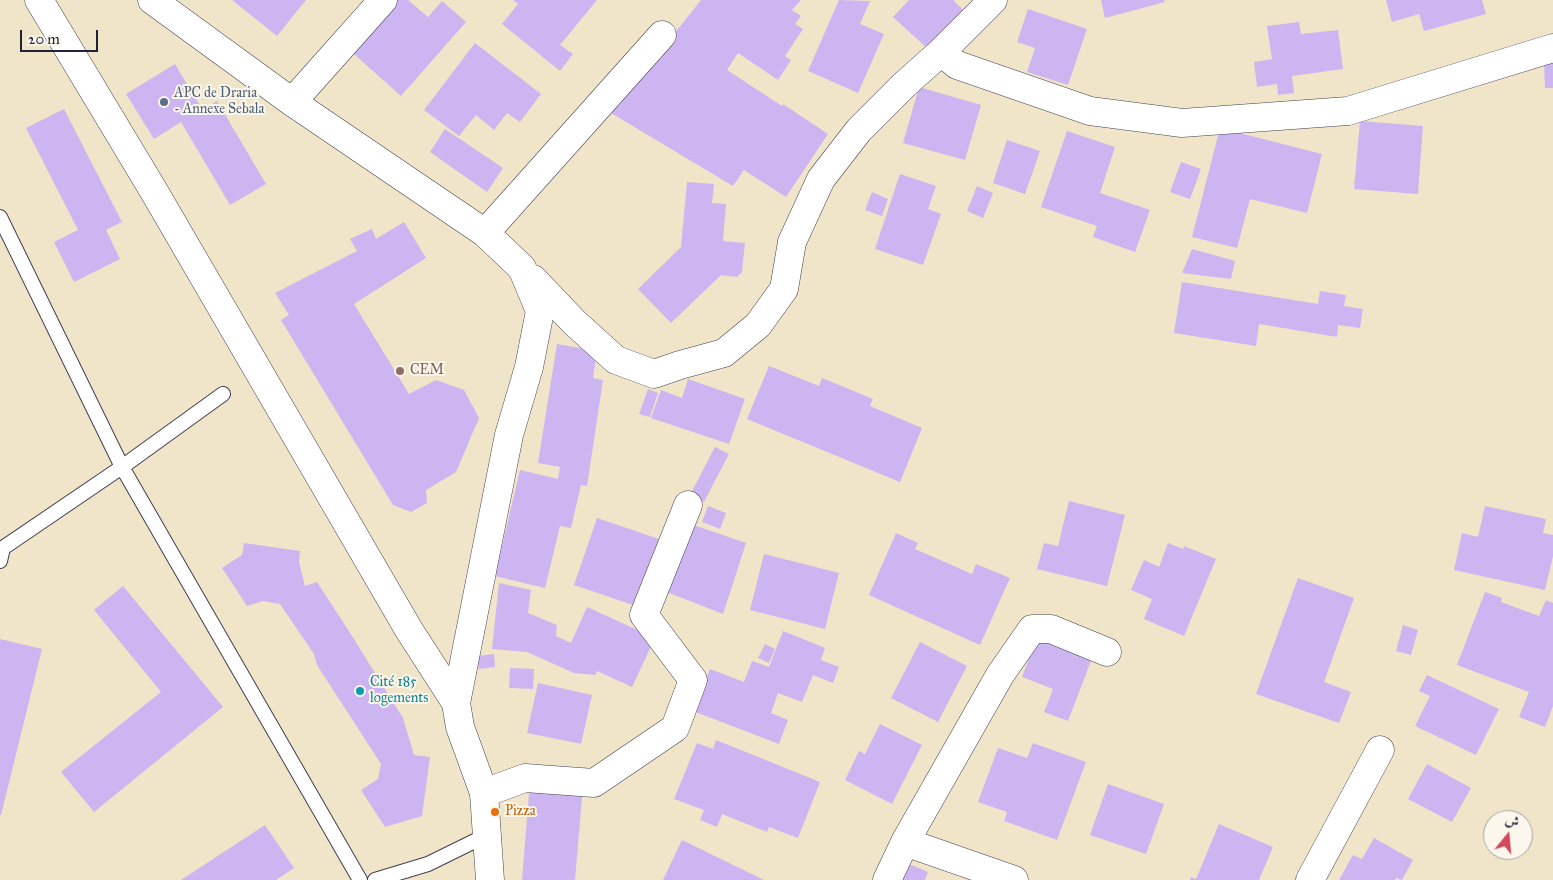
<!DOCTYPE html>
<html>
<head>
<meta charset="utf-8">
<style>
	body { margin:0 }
	#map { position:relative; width:1553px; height:880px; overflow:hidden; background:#f0e5c8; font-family:"IM FELL Great Primer",Amiri,serif }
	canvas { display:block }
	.north { position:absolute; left:1483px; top:810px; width:50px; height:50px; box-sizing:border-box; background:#fbf7ec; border:1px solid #a4a2a5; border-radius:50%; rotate:17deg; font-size:14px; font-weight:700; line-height:20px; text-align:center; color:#22223b }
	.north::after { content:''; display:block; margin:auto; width:18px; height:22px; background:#d1495b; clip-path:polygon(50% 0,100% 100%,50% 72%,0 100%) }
	.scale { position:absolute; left:20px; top:30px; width:78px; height:22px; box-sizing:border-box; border:2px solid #22223b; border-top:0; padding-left:6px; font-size:15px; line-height:18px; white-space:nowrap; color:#22223b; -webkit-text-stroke:4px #fbf7ec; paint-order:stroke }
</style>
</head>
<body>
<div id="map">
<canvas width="1553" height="880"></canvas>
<div class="north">ش</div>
<div class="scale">20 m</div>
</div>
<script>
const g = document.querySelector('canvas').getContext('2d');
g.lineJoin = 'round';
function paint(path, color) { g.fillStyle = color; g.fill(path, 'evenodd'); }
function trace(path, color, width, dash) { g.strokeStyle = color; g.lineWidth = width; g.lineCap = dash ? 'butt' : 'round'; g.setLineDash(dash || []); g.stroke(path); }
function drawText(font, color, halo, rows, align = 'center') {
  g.font = font + ' "IM FELL Great Primer",serif'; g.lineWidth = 4; g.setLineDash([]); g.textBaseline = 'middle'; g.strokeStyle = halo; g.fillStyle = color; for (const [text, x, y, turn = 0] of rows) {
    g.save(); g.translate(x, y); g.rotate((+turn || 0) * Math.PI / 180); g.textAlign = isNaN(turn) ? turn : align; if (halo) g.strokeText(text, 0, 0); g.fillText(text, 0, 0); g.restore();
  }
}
const building = new Path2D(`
	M232 0H306L277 36Z
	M387 0H408L428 17 442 1 466 22 401 96 346 47Z
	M513 0H597L560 45 573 54 560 71 502 24 518 4Z
	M701 0H801L792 10 801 16 795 24 803 29 785 56 791 60 778 80 738 53 727 70 782 106 783 104 828 134 786 197 744 170 733 186 611 113Z
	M839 0 870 1 860 24 884 34 858 93 808 71Z
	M909 0H953L964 11 929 50 893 17Z
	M1101 0H1164L1165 2 1105 18Z
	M1386 0H1482L1486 14 1424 31 1419 14 1392 22Z
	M1028 9 1087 29 1068 85 1027 72 1035 48 1017 42Z
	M1299 22 1301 34 1338 30 1343 69 1292 76 1294 93 1278 95 1277 84 1257 87 1254 62 1272 59 1267 26Z
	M475 43 541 94 520 122 507 113 494 130 476 115 459 136 424 110Z
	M1544 62H1553V88H1545Z
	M175 64 202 109 195 115 217 101 266 184 230 205 181 122 154 139 126 94Z
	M919 87 981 105 965 160 903 143Z
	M64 109 122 222 106 230 120 259 74 282 54 242 78 230 26 128Z
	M1360 121 1423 126 1418 194 1354 189Z
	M1220 128 1322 154 1307 213 1250 199 1237 248 1192 237Z
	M445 129 503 168 487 192 430 152Z
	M1067 131 1115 147 1100 193 1150 210 1135 252 1093 237 1097 226 1041 207Z
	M1007 140 1040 151 1025 194 993 183Z
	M1181 162 1201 169 1190 199 1170 192Z
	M900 174 936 186 928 209 941 214 923 265 875 249Z
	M687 182 714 184 712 203 726 204 723 241 745 243 742 272 737 277 721 275 671 323 638 289 681 247Z
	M977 186 993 193 983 218 967 211Z
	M872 192 888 199 882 216 865 210Z
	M404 222 426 258 354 304 409 394 436 380 464 390 479 418 456 472 426 490 427 503 411 512 393 505 281 320 289 315 275 293 357 251 350 239 372 229 376 239Z
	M1192 249 1235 261 1231 279 1182 273Z
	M1182 282 1318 304 1320 291 1346 295 1344 306 1363 309 1360 328 1338 325 1337 337 1259 324 1256 346 1174 333Z
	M557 344 597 351 593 378 603 380 587 486 581 485 571 528 560 526 545 588 495 576 520 470 558 479 560 467 538 463Z
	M769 366 819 386 822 378 873 399 870 406 922 428 900 482 747 419Z
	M688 379 745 399 729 444 651 418 661 390 682 398Z
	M648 389 658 393 650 417 639 414Z
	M715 447 729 454 704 502 690 495Z
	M1069 501 1125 515 1107 586 1037 569 1044 543 1058 546Z
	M708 506 726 513 720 529 702 522Z
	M1485 506 1546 519 1543 533 1553 535V556L1545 590 1454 570 1462 533 1478 537Z
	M597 518 662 540 639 607 574 585Z
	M682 521 746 543 723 614 654 587Z
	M896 533 918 543 915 549 972 574 976 564 1010 578 980 645 869 595Z
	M244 543 300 551 299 562 305 586 317 582 352 636 403 718 414 755 430 757 422 816 385 827 361 790 378 779 381 764 317 665 314 654 280 604 263 601 247 606 222 568 242 555Z
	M1168 543 1183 549 1184 546 1216 559 1184 636 1144 619 1152 599 1131 590 1144 560 1159 567Z
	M764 554 839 573 825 629 750 610Z
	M1298 578 1354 598 1324 682 1351 692 1339 723 1256 694Z
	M499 583 531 590 528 613 557 625 556 636 571 643 587 607 655 638 632 687 597 671 595 675 574 673 527 652 492 649Z
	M123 586 223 707 94 812 61 772 161 692 94 610Z
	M1485 592 1502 598 1501 602 1539 616 1546 600 1553 603V706L1545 727 1519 717 1529 692 1457 665Z
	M1403 625 1418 630 1411 655 1396 651Z
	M1041 627 1096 648 1068 721 1044 712 1053 689 1022 677Z
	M783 631 825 648 821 660 839 667 833 683 813 675 802 702 778 693 771 713 788 720 779 744 693 711 710 669 744 682 752 661 769 667Z
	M0 639 42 649 1 815H0Z
	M920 642 967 666 938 722 891 698Z
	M765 644 775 649 769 663 758 658Z
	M494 654 495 667 479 669 477 656Z
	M510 668 534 669 533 689 509 688Z
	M1427 675 1499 709 1476 755 1415 726 1430 696 1419 691Z
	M538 683 592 695 581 744 527 733Z
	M880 724 922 745 892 804 845 780 859 751 865 754Z
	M716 740 820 782 798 838 769 827 767 832 722 814 717 827 700 820 704 810 674 799 697 743 713 749Z
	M1033 743 1086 762 1057 840 1004 821 1007 812 978 802 998 748 1027 758Z
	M1427 764 1471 788 1452 822 1408 799Z
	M530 781 583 786 575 880H522Z
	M1108 784 1164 804 1146 854 1090 835Z
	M1219 824 1273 847 1259 880H1190L1191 877 1196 879Z
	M265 825 294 868 276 880H181Z
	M1374 838 1413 860 1402 880 1396 878 1395 880H1339L1353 855 1362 859Z
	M682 840 764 880H663Z
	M902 861 928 872 925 880H894Z`);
const service = new Path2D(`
	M0 217 122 467 360 880
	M0 561 3 548 122 467 223 394
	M375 880 428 864 487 835`);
const minor = new Path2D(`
	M152 0 292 102 485 233 522 268 540 311 529 367 509 435 456 703
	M941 52 957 65 1090 111 1182 123 1348 111 1553 48
	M292 102 383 0
	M485 233 662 35
	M533 279 575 323 616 360 654 374 680 365 724 353 758 325 784 289 792 242 821 179 859 130 904 85 941 52 993 0
	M484 793 525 778 594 783 675 728 693 680 644 615 688 505
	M905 842 1014 880
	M887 880 905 842 1000 675 1032 629H1051L1107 652
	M1310 880 1380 750`);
const secondary = new Path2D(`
	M39 0 155 193 409 630 456 703 460 727 484 793 490 880`);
const markers = [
	[164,102,5,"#5c6f8a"],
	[400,371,5,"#8d6e63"],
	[360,691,5,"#0f9aa8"],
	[495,812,5,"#e8710a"]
];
const serviceNames = [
	["APC de Draria",174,94],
	["- Annexe Sebala",174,110]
];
const educationNames = [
	["CEM",410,371]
];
const cultureNames = [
	["Cité 185",370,683],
	["logements",370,699]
];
const foodNames = [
	["Pizza",505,812]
];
paint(building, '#cdb5f1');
trace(service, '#413f50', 16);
trace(minor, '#413f50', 29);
trace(secondary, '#413f50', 29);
trace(service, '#fff', 14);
trace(minor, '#fff', 28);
trace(secondary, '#fff', 28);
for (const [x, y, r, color] of markers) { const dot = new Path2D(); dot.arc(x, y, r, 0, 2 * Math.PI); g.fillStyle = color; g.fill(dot); trace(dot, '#fbf7ec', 2); }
drawText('14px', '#4e5e75', '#fbf7ec', serviceNames, 'left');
drawText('14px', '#785e54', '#fbf7ec', educationNames, 'left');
drawText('14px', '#0d838f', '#fbf7ec', cultureNames, 'left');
drawText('14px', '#c56008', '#fbf7ec', foodNames, 'left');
</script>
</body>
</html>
